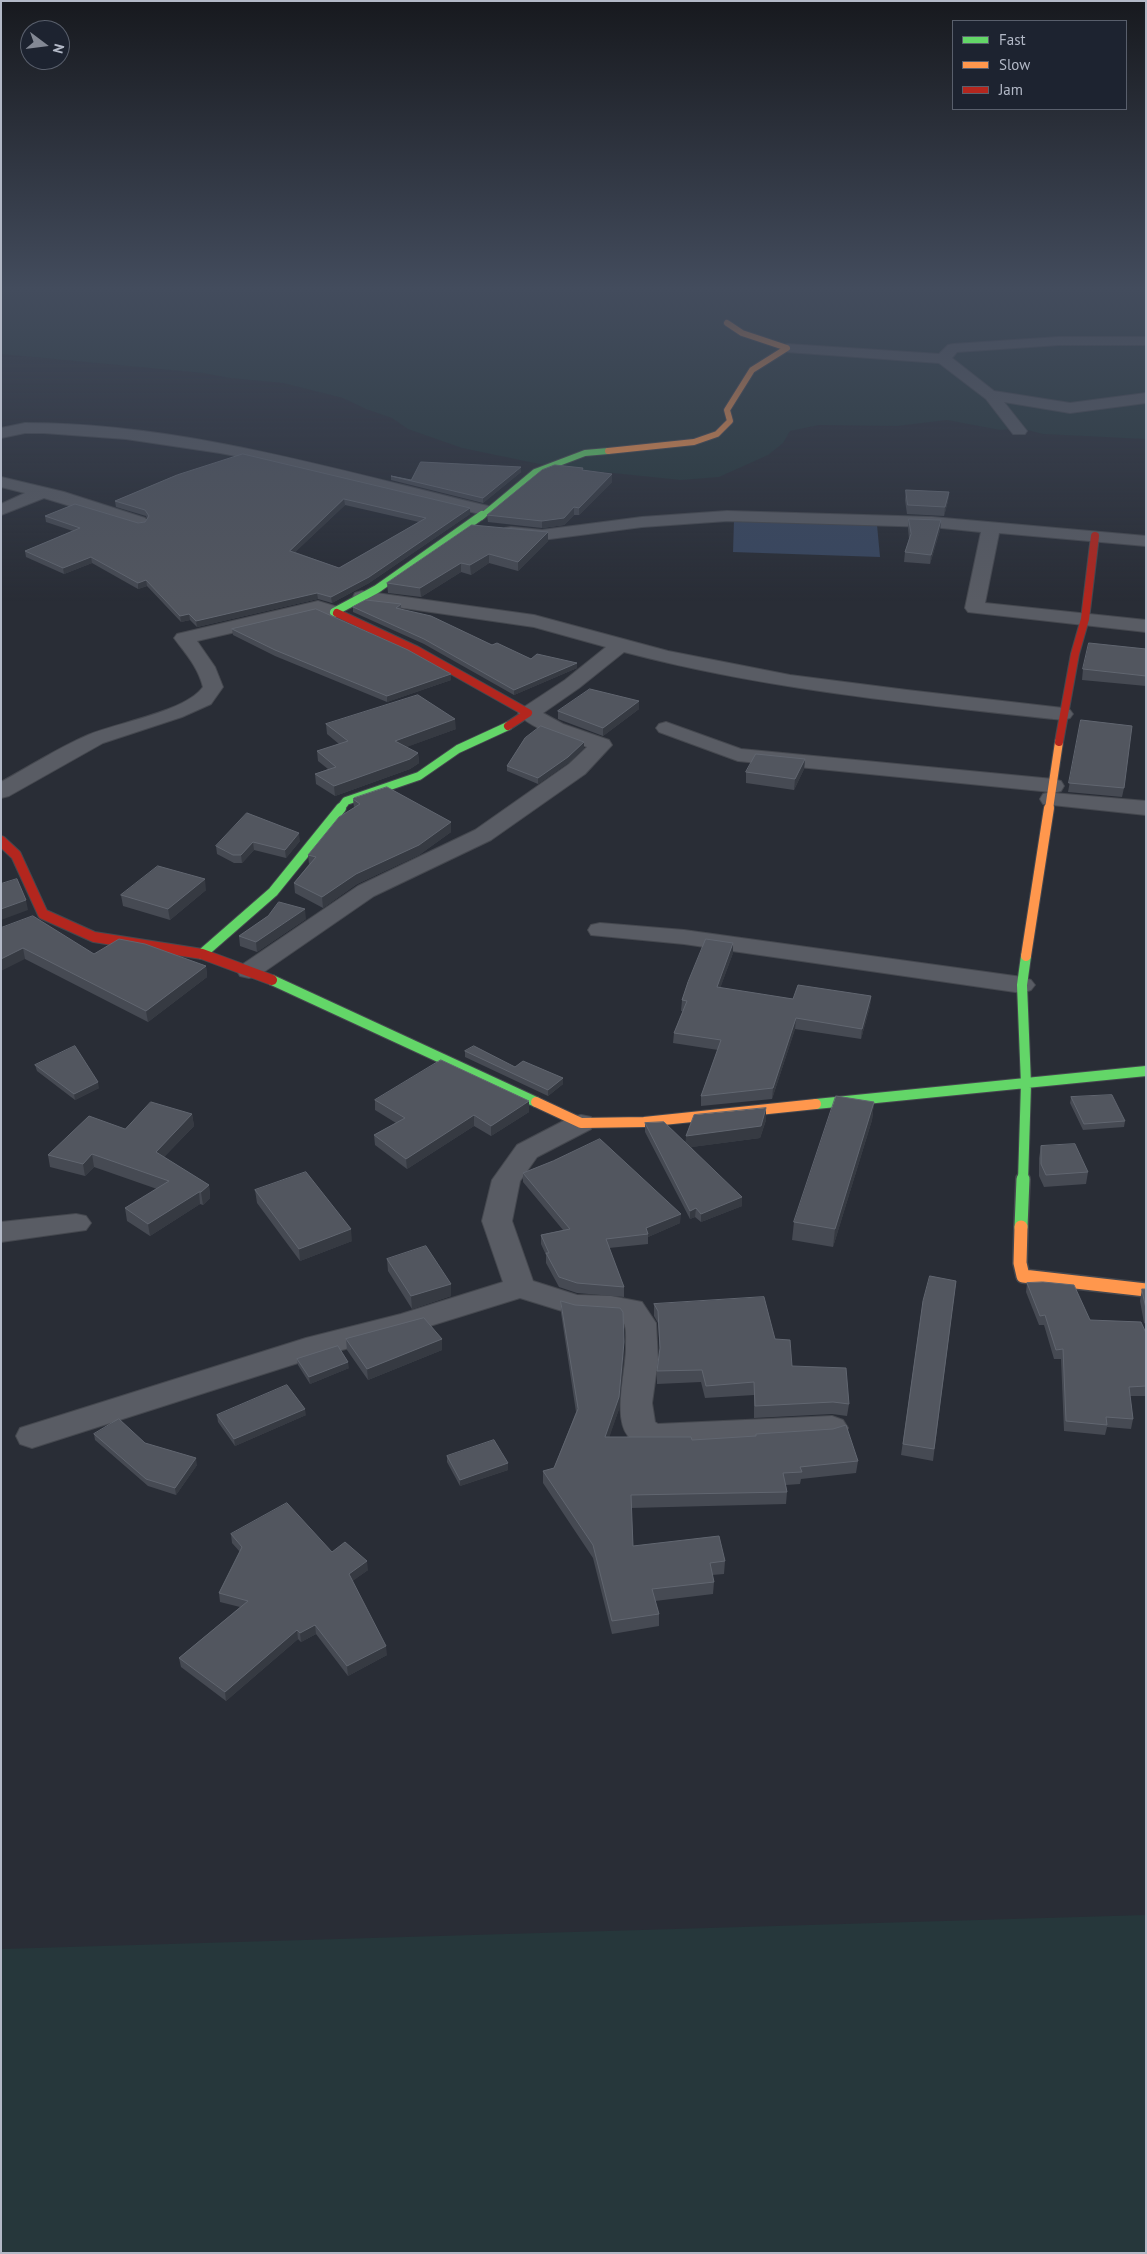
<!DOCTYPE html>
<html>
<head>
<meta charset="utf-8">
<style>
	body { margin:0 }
	#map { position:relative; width:1147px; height:2254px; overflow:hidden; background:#292d36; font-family:"PT Sans",sans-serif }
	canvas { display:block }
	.frame { position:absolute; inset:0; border:2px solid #b3b9c7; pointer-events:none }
	.legend { position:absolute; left:952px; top:20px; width:175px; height:90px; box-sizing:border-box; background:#1d2330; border:1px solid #595f6c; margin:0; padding:6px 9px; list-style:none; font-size:15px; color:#b3b9c7 }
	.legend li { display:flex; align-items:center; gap:10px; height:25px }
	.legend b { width:25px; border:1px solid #595f6c }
	.north { position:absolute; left:20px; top:20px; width:50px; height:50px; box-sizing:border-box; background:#1d2330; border:1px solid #595f6c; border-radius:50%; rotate:105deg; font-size:14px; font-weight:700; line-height:20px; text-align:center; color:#b3b9c7 }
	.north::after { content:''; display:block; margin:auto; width:18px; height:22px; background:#838894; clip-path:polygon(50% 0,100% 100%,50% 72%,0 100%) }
</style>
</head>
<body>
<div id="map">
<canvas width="1147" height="2254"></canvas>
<div class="frame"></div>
<ul class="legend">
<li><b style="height:6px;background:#63d668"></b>Fast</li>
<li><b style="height:6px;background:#ff974d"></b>Slow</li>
<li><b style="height:6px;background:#b3261e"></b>Jam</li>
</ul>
<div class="north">N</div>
</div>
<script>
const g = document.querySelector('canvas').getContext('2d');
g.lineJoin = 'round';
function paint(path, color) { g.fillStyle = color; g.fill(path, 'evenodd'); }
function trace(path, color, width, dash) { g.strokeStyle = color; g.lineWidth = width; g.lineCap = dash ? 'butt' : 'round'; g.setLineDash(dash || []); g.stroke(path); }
const green = new Path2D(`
	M1 286H1146V439L1043 434 1020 428 1000 430 947 420 897 426 819 425 790 431 783 443 768 455 719 477 681 480 554 467 462 448 408 429 392 418 366 409 343 398 283 383 230 378 203 373 1 354Z
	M1146 1915V2253H1V1949Z`);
const water = new Path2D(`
	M734 521 877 525 880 557 733 552Z`);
const street = new Path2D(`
	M1059 337H1146V345H1059L957 352 952 358 994 391 1070 403 1146 393V403L1070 413 1004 402 1027 431 1025 434H1013L986 399 939 363 787 352 780 348 787 344 939 354 948 345 953 344Z
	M25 423C183 423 336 470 488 506L494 507 497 511 494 515 488 516 267 462 220 453 126 439 44 433H25L1 438V428Z
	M1 477 64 492 145 518 148 522 145 526 139 527 44 498 1 515V504L25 493 1 487Z
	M727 511 932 517 1146 536V546L999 533 985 603 1146 620V632L968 612 965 608 981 532 932 527 727 521 642 527 542 540 505 536 502 532 505 528 511 527 542 530 642 517Z
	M362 591 534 615 668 651 790 675 907 690 1063 708 1070 710 1073 714 1070 718 1063 720C916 704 768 690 624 652L579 688 543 713 563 724 609 740 612 745 585 774 491 840 374 896 258 976 249 978 240 976 237 971 240 966 358 886 475 830 569 764 587 747C569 740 529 729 518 713L521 709 565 680 606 647 534 627 355 601 353 597 355 593Z
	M318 601 341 608 344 612 341 616 334 618 317 613 197 641 215 667 223 687 211 704 182 717 103 743 9 796 1 798V782C30 766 58 748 88 735 118 722 185 712 203 687 198 667 186 654 174 638L177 634Z
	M666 722 741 749 1053 779 1061 781 1064 786 1061 791 1053 793 1146 801V815L1043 804 1040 799 1043 794 1051 792 738 761 659 732 656 728 659 724Z
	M600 923 684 930 1022 977 1031 980 1035 985 1031 990 1022 993 684 944 591 935 588 930 591 925Z
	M581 1115 591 1117 595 1123 591 1129 537 1157 520 1181 512 1221 533 1281 577 1295 611 1296 642 1302 656 1323 658 1360 652 1403 655 1422 658 1424 832 1416 843 1420 848 1428 843 1436 832 1440 664 1449C652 1447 637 1446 628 1436 612 1416 627 1368 626 1344 626 1334 627 1326 621 1318L575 1315 520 1298 417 1330 323 1355 32 1448 20 1444 16 1436 20 1428 306 1338 401 1314 503 1282 482 1221 492 1180 517 1145 571 1117Z
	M76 1214 86 1216 91 1223 86 1230 1 1242V1222Z`);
const fastFar3 = new Path2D(`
	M481 517 535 472 585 453 608 451`);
const fastFar2 = new Path2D(`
	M337 613 334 612 377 589 482 515
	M340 809 346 801 419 776 458 749 508 726`);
const fastFar1 = new Path2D(`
	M202 954 273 892 341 808
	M272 980 536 1102
	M816 1104 1146 1071
	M1023 1181 1026 1084 1022 985 1026 956`);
const fast = new Path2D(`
	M1021 1227 1023 1179`);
const slowFar3 = new Path2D(`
	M608 451 694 442 717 434 730 421 727 410 752 370 787 348 742 333 727 323`);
const slowFar2 = new Path2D(`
	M1049 809 1059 742`);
const slowFar1 = new Path2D(`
	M1026 956 1049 808
	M536 1102 581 1123 644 1122 816 1104`);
const slow = new Path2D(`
	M1021 1227 1020 1263 1023 1276 1146 1290`);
const jamFar1 = new Path2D(`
	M337 613 416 650 528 713 508 726
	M1059 742 1075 654 1085 619 1095 536`);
const jam = new Path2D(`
	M1 841 16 855 43 914 94 937 202 954 272 980`);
const wall = new Path2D(`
	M583 470 612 482 579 515H574L564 525 542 528 488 522 487 515Z
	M521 472 483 503 391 480V476L411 480Z
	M177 475 470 514 369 583 332 603 318 599 197 627 190 620 181 622 147 586 138 589 92 563 64 574 26 557 25 551 73 531 46 522 45 516 138 523 145 522 147 519 146 516 116 507 115 501ZM345 505 419 522 339 568 295 552Z
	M906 490 949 492 948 501 944 516 907 514 905 500Z
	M909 519 941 520 940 530 930 564 904 562 905 552 909 539 908 528Z
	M472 525 548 541 518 571 489 563 471 575 461 572 421 597 388 593 387 583Z
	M401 604V609L492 645 531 659 577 668 514 695 424 644 353 612V607Z
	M232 629 451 680 387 702 275 656 233 635Z
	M1146 649V686L1082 680 1083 669Z
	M639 709 603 736 558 719V711Z
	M1081 720 1124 788 1122 797 1068 792Z
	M326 724 456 729 406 747 418 753 419 763 410 769 335 796 316 784 315 774 328 769 318 761 317 751 339 744 327 734Z
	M584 742V748L568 763 538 784 507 771V766Z
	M805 759 804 769 794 790 746 783V772Z
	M353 799 451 832 419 855 357 884 323 908 295 893 294 883 309 864 308 855 354 808Z
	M247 813 300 841 286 858 254 850 242 863H234L217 854 216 846Z
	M206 890 170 920 123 906 121 895Z
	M306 919 257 952 240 946 239 936Z
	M1 928 94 954 206 966 207 977 148 1022 25 959Z
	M733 953 720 988 793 999 871 996 870 1006 861 1039 795 1029 772 1099 701 1106V1096L718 1050 673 1043 674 1033 683 1011H681L682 1000Z
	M465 1051 515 1067 563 1084 548 1096 465 1057Z
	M35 1065 99 1088 75 1100 37 1071Z
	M1071 1097 1125 1121 1124 1127 1083 1130 1070 1103Z
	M375 1100 529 1112 491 1136 474 1126 407 1169 375 1145 374 1135 396 1123 375 1110Z
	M874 1102 872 1120 833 1247 792 1240 794 1222Z
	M192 1114 194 1126 164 1157 209 1185 210 1198 203 1205 200 1204 150 1236 127 1221 125 1208 157 1189 94 1167 85 1176 50 1167 48 1155Z
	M766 1120 760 1138 691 1147 742 1206 701 1222 695 1217 690 1219 645 1132V1123L686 1142V1136Z
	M1041 1146 1088 1172 1086 1184 1044 1187 1039 1176V1158Z
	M523 1173 680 1223 648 1237V1244L609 1248 624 1287V1297L577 1293 559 1287 546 1263V1255L541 1244V1235L563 1230 523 1182Z
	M255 1190 352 1241 300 1261 257 1203Z
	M387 1259 451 1284V1296L412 1309 388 1271Z
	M956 1281 933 1461 901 1455 923 1301Z
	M1027 1283 1090 1320 1146 1333V1396H1130L1133 1419 1131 1429 1107 1427 1105 1435 1064 1431 1061 1359H1054L1044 1325H1039L1026 1292Z
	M1142 1289H1146V1324L1144 1323 1140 1301Z
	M561 1301 624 1342V1354L619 1409 609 1437 692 1440 858 1461 856 1473 801 1479 800 1484 786 1485 787 1492 786 1504 631 1508 633 1546 725 1561 724 1574 712 1575 714 1582 713 1594 655 1601 659 1614V1626L612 1634 593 1558 543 1483V1471L554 1468 576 1412 561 1313Z
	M654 1304 775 1339 792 1366 849 1404 847 1416 832 1414 754 1418V1395L705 1398 701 1382 657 1384V1371L660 1353 658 1323 654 1316Z
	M346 1339H442V1350L368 1380 347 1350Z
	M297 1359 349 1368 310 1384 298 1365Z
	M217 1415H306L235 1446 218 1422Z
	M94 1434 145 1443 197 1465 176 1495 148 1486 95 1440Z
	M447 1456 508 1463V1470L460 1486 447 1462Z
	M231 1534 332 1552 368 1570 352 1581 387 1655 348 1676 316 1634 301 1642 298 1639 226 1701 181 1667 179 1658 240 1607 220 1602 219 1593 240 1552 232 1543Z`);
const shadedWall = new Path2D(`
	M521 467V472L483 503V498Z
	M612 474V482L579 515V508Z
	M949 492 948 501 944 516 945 507Z
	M344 499 345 505 290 557V551Z
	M574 507V515L564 525 542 528V521Z
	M470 508V514L369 583 332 603 331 597Z
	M941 520 940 530 930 564 931 555Z
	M548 532V541L518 571V562Z
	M489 554V563L471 575 470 565Z
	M91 557 92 563 64 574 63 568Z
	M461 563V572L421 597 420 588Z
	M146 580 147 586 138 589V583Z
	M317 593 318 599 197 627 196 621Z
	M189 614 190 620 181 622 180 616Z
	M577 663V668L514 695V690Z
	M451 674V680L387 702V696Z
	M639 701V709L603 736V728Z
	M455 719 456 729 396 751 395 741Z
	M584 742V748L568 763 538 784V778Z
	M418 753 419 763 410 769 335 796 334 786Z
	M805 759 804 769 794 790 795 779Z
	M451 822V832L419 855 357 884 323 908 322 897 356 874Z
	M299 833 300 841 286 858 285 850Z
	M253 842 254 850 242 863 241 855Z
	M205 879 206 890 170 920 168 909Z
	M26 900 28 910 1 920V909Z
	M305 909 306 919 257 952 256 942Z
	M733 943V953L717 997V987Z
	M23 948 25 959 1 971V959Z
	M206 966 207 977 148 1022 146 1011Z
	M871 996 870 1006 861 1039 862 1029Z
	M796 1018 795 1029 772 1099 773 1088Z
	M563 1078V1084L548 1096V1090Z
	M98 1082 99 1088 75 1100 74 1094Z
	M529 1101V1112L491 1136V1126Z
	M874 1102 872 1120 833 1247 835 1229Z
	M766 1108V1120L760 1138 685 1148 686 1136Z
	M192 1114 194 1126 157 1164 156 1152Z
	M474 1115V1126L407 1169 406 1159Z
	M92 1154 94 1167 85 1176 83 1164Z
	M209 1185 210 1198 203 1205 201 1192Z
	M199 1192 200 1204 150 1236 148 1224Z
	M742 1197V1206L701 1222V1214Z
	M696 1208 695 1217 690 1219V1211Z
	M681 1214 680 1223 648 1237V1234L646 1228Z
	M351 1229 352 1241 300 1261 299 1249Z
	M451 1284V1296L412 1309 411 1296Z
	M442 1339V1350L368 1380 367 1369Z
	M624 1342V1354L619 1409 605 1450V1437Z
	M348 1362 349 1368 310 1384 309 1377Z
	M305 1409 306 1415 235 1446 234 1439Z
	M196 1458 197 1465 176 1495 175 1488Z
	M508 1463V1470L460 1486V1480Z
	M367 1561 368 1570 350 1583 349 1574Z
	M315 1625 316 1634 301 1642 300 1633Z
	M297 1630 298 1639 226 1701 225 1692Z
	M386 1646 387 1655 348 1676 347 1666Z`);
const building = new Path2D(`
	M243 454 470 508 369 577 331 597 317 593 196 621 189 614 180 616 146 580 138 583 91 557 63 568 25 551 80 528 45 516 75 504 138 523 145 522 149 516 145 510 115 501 177 475ZM344 499 426 518 339 568 290 551Z
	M421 462 521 467 483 498 391 476 411 480Z
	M555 465 583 468 582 470 612 474 579 508 574 507 564 518 542 521 487 515 542 470Z
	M906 490 949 492 945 507 908 505Z
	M909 519 941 520 931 555 905 552 911 534Z
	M472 525 548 532 518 562 489 554 470 565 461 563 420 588 387 583Z
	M366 600 401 604 396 608 431 616 492 645 497 643 531 659 537 654 577 663 514 690 424 639 353 607Z
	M316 609 408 650 451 674 387 696 275 650 232 629Z
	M1089 643 1146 649V676L1083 669Z
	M590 689 639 701 603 728 558 711Z
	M418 695 455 719 395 741 418 753 410 759 334 786 315 774 336 767 317 751 348 741 326 724Z
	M1081 720 1132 726 1124 788 1069 783Z
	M541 726 584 742 568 757 538 778 507 766 525 738Z
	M756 754 805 759 795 779 746 772Z
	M387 787 451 822 419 845 356 874 322 897 294 883 316 857 308 855 339 817 360 804 353 799 354 798Z
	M247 813 299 833 285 850 253 842 241 855H233L216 846Z
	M158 866 205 879 168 909 121 895Z
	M17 879 26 900 1 909V884Z
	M279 902 305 909 256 942 239 936 268 916Z
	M33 916 94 954 119 939 145 944 206 966 146 1011 23 948 1 959V928Z
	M706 939 733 943 717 987 793 999 798 985 871 996 862 1029 796 1018 773 1088 701 1096 721 1040 674 1033 687 1001 682 1000 688 982Z
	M75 1046 98 1082 74 1094 35 1065Z
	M474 1046 515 1067 523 1061 563 1078 548 1090 465 1051Z
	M441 1060 529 1101 491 1126 474 1115 406 1159 374 1135 405 1118 375 1100Z
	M1112 1095 1125 1121 1084 1124 1071 1097Z
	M836 1096 874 1102 835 1229 794 1222Z
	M151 1102 192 1114 156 1152 209 1185 201 1192H199L148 1224 125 1208 169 1181 92 1154 83 1164 48 1155 89 1116 125 1129Z
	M766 1108 761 1126 686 1136 694 1115Z
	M664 1122 742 1197 701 1214 696 1208 690 1211 645 1123Z
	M600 1139 681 1214 646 1228 648 1234 606 1239 624 1287 577 1283 559 1277 546 1253H549L541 1235 570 1229 523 1173 553 1161Z
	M1075 1144 1088 1172 1046 1175 1041 1164V1146Z
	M306 1172 351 1229 299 1249 255 1190Z
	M426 1246 451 1284 411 1296 387 1259Z
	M930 1276 956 1281 934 1449 903 1444 923 1301Z
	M1043 1282 1074 1285 1090 1320 1141 1322 1146 1333V1386L1129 1387 1133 1419 1106 1417 1107 1425 1066 1421 1063 1349 1056 1350 1045 1315 1040 1316 1027 1283Z
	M1142 1289H1146V1308Z
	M764 1297 775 1339 790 1340 792 1366 846 1368 849 1404 833 1402 755 1406 754 1382 706 1386 702 1370 657 1371 660 1348 658 1311 654 1304Z
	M561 1301 575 1305 620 1308 623 1312 624 1342 619 1397 605 1437H691L692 1440 756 1436V1434L833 1429 846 1425 858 1461 800 1467 802 1472 783 1473 787 1492 631 1495 633 1546 719 1536 725 1561 710 1563 714 1582 652 1589 659 1614 612 1621 593 1545 543 1471 554 1468 578 1409Z
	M424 1318 442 1339 367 1369 346 1339Z
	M338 1346 348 1362 309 1377 297 1359Z
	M287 1385 305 1409 234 1439 217 1415Z
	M119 1419 145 1443 196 1458 175 1488 146 1479 94 1434Z
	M494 1440 508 1463 460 1480 447 1456Z
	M287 1503 332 1552 345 1542 367 1561 349 1574 386 1646 347 1666 315 1625 300 1633 297 1630 225 1692 179 1658 248 1601 219 1593 242 1547 231 1534Z`);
paint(green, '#26373b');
paint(water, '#38465f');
trace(street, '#45484f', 2);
trace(fastFar3, '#45484f', 8);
trace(fastFar2, '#45484f', 10);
trace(fastFar1, '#45484f', 12);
trace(fast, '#45484f', 16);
trace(slowFar3, '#45484f', 8);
trace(slowFar2, '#45484f', 10);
trace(slowFar1, '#45484f', 12);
trace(slow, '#45484f', 16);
trace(jamFar1, '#45484f', 10);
trace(jam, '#45484f', 12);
paint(street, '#595c64');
trace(fastFar3, '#63d668', 6);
trace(fastFar2, '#63d668', 8);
trace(fastFar1, '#63d668', 10);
trace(fast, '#63d668', 13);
trace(slowFar3, '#ff974d', 6);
trace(slowFar2, '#ff974d', 8);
trace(slowFar1, '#ff974d', 10);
trace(slow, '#ff974d', 13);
trace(jamFar1, '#b3261e', 8);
trace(jam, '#b3261e', 10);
paint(wall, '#464a53');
paint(shadedWall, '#363a42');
paint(building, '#52565f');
trace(building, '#616670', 1);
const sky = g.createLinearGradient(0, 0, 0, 602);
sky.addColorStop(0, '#17191e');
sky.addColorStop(0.48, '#434c5d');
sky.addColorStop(1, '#434c5d00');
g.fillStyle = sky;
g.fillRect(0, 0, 1147, 602);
</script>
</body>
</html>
